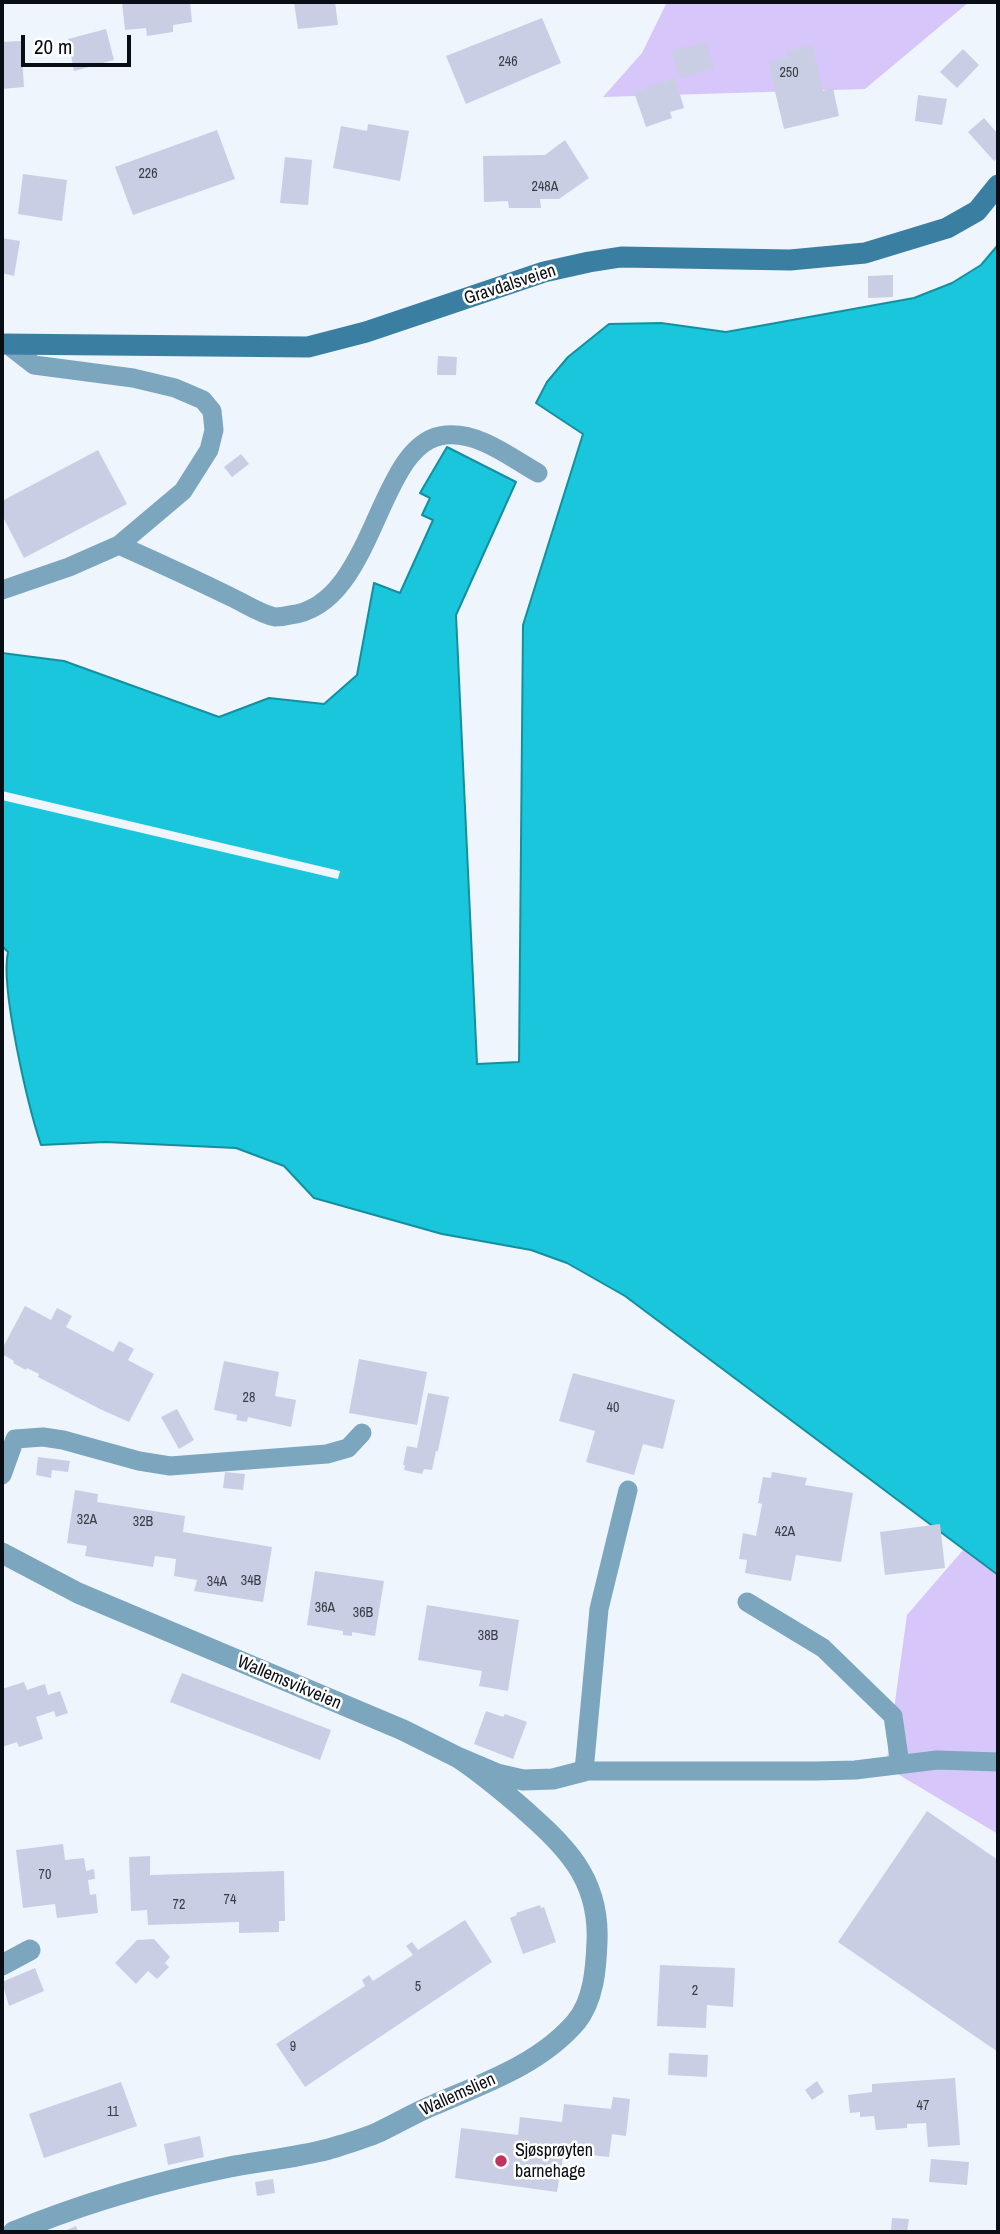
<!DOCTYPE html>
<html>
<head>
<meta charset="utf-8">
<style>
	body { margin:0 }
	#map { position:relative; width:1000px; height:2234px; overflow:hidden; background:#eef5fd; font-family:"Archivo Narrow",sans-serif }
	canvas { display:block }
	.frame { position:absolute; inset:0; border:4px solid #090e14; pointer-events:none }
	.scale { position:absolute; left:21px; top:35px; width:110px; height:32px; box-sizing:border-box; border:4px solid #090e14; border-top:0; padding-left:9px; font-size:21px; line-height:24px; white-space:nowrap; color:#090e14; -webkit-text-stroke:5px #fff; paint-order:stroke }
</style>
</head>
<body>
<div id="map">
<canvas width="1000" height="2234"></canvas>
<div class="frame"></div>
<div class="scale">20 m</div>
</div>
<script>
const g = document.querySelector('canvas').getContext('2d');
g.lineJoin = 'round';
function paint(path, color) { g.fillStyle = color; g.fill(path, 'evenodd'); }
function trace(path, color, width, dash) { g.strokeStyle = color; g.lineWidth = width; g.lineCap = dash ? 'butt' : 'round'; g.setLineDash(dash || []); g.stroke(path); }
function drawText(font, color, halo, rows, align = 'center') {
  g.font = font + ' "Archivo Narrow",sans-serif'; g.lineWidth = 5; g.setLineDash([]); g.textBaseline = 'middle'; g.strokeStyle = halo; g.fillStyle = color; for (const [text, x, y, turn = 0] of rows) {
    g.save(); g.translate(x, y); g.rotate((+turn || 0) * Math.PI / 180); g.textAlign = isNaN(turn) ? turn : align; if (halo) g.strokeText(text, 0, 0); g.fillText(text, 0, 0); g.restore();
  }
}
const green = new Path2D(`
	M667 2H969L865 89 603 97 642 53Z
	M963 1550 998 1575V1834L886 1767 907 1615Z`);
const water = new Path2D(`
	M998 245V1575L625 1296 567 1263 531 1250 442 1234 314 1198 284 1166 236 1148 105 1142 41 1145C28 1106 0 987 8 952L2 946V653L64 661 219 717 269 698 324 704 357 675 374 583 400 593 433 520 422 515 430 498 420 493 447 447 516 482 456 615 477 1064 519 1062 523 625 583 434 536 403 547 382 568 357 609 324 661 323 726 332 914 298 952 283 981 265Z`);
const pier = new Path2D(`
	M2 791 340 871 338 879 2 800Z`);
const building = new Path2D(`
	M122 2H190L192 22 173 25V32L147 36 146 28 125 30Z
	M294 2H335L338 25 298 29Z
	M542 18 561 63 466 104 446 56Z
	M106 29 114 60 74 71 68 39Z
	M21 41 24 87 2 89V42Z
	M706 43 714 68 680 78 671 50Z
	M812 45 823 91 833 88 839 116 784 129 768 62 788 57 786 51Z
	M963 49 979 65 957 88 940 72Z
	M675 78 684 108 670 112 672 118 646 127 634 92Z
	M918 95 947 99 942 125 915 121Z
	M984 118 998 134V157L994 161 968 132Z
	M368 124 409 131 400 181 333 168 341 126 367 131Z
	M217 130 235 179 133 215 115 167Z
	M565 140 589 178 559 199H540L541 208H509L508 201 484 202 483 156 545 155Z
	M285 157 312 160 308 205 280 203Z
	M23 174 67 180 62 221 18 214Z
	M2 238 20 241 14 276 2 273Z
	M893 275V297L868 298V276Z
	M438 356 457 357 456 375H437Z
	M98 450 127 504 24 558 2 515V501Z
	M241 454 249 464 232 477 224 467Z
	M25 1306 51 1320 57 1308 72 1316 66 1327 113 1352 119 1341 134 1349 128 1360 154 1374 129 1422 100 1409 38 1377 39 1374 27 1368 26 1370 13 1363 14 1361 2 1354V1349Z
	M359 1359 427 1372 417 1425 349 1413Z
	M224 1361 279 1372 275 1396 296 1400 291 1427 248 1417 247 1422 236 1420 237 1415 214 1410Z
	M573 1373 675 1400 663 1449 643 1444 634 1475 586 1462 595 1431 559 1421Z
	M428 1393 449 1397 438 1451H436L432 1470 424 1469 422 1474 404 1470 405 1465H403L407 1446 417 1448Z
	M177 1409 194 1440 179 1449 161 1417Z
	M38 1457 70 1461 68 1472 52 1470 51 1478 36 1475Z
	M225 1472 245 1474 243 1490 223 1488Z
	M772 1472 807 1478 805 1485 853 1493 841 1562 796 1555 791 1581 745 1573 747 1560 739 1559 743 1533 756 1536 762 1504 758 1503 763 1477 771 1478Z
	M75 1490 98 1494 97 1502 185 1516 183 1532 272 1547 263 1602 194 1591 197 1580 174 1576 176 1559 155 1556 153 1567 85 1556 87 1546 67 1543Z
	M940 1524 945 1568 885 1575 880 1532Z
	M315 1571 384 1581 375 1636 352 1632V1636L343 1635V1631L307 1625Z
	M427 1605 519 1620 508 1691 479 1686 482 1671 418 1660Z
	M182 1673 331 1730 320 1760 170 1702Z
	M24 1682 27 1690 45 1684 48 1695 60 1691 68 1713 56 1717 54 1711 36 1717 43 1739 19 1747 17 1742 2 1747V1689Z
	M486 1711 503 1717 505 1714 527 1722 513 1759 474 1744Z
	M927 1811 998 1860V2052L838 1942Z
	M63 1844 65 1860 84 1858 86 1871 94 1869 95 1879 88 1880 90 1895 96 1894 98 1913 57 1918 55 1904 23 1908 16 1850Z
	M150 1856V1875L284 1871 285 1921H279V1932L239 1933V1922L148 1925 147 1910 131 1911 129 1857Z
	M540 1905 541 1908 544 1907 556 1942 523 1954 510 1918 517 1915 516 1913Z
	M465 1920 492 1962 305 2087 276 2044 365 1986 362 1980 369 1975 373 1981 413 1955 406 1946 412 1942 418 1950Z
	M154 1939 170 1957 165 1963 169 1967 157 1979 148 1971 136 1984 115 1963 137 1940Z
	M660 1965 735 1968 733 2007 707 2005 706 2028 657 2026Z
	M35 1968 44 1991 9 2006 2 1982Z
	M669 2053 708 2055 707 2077 668 2075Z
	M955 2078 960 2145 928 2147 926 2123 907 2124V2128L876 2130 874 2116 860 2117V2112L850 2113 848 2095 872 2092V2084Z
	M817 2081 824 2092 812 2100 805 2090Z
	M121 2082 137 2126 44 2158 29 2114Z
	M613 2097 630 2099 626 2136 612 2134 609 2157 564 2152 557 2192 455 2178 461 2128 518 2135 520 2117 562 2122 564 2104 611 2109Z
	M200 2136 204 2157 168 2165 164 2144Z
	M931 2159 969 2162 967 2185 929 2182Z
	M273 2179 275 2193 257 2196 255 2182Z
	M892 2218 909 2219 907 2232 891 2231Z
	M76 2226 78 2232H62Z`);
const lane = new Path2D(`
	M119 545C157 562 194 579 231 597 244 603 260 614 275 617 279 617 286 616 290 615 377 605 376 440 446 435 480 432 511 458 538 473
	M2 590 69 567 119 545 183 491 209 450 214 430 212 411 203 400 175 388 133 378 34 365 7 344
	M2 1475 15 1439 43 1437 63 1440 139 1461 170 1466 327 1454 348 1448 362 1433
	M628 1490 599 1609 584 1771H816L855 1770 937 1760 998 1762
	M747 1602 823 1648 893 1716 900 1764`);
const street = new Path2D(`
	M2 1553 78 1593 403 1730 457 1757 497 1774 523 1780 553 1779 584 1771
	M2 1965 30 1950
	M13 2232C82 2204 152 2183 225 2168 260 2161 295 2158 329 2149 345 2144 363 2139 379 2132 398 2123 416 2112 436 2104 485 2083 540 2064 576 2022 594 2000 596 1968 597 1942 600 1877 564 1845 520 1806 499 1788 480 1772 457 1757`);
const secondary = new Path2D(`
	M2 344 308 347 366 332 544 272 589 262 621 257 790 260 865 253 947 228 977 211 998 185`);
const markers = [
	[501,2161,7,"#c1335f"]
];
const numberNames = [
	["246",508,62],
	["250",789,73],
	["226",148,174],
	["248A",545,187],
	["28",249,1398],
	["40",613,1408],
	["32A",87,1520],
	["32B",143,1522],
	["42A",785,1532],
	["34B",251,1581],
	["34A",217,1582],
	["36A",325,1608],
	["36B",363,1613],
	["38B",488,1636],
	["70",45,1875],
	["74",230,1900],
	["72",179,1905],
	["5",418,1987],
	["2",695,1991],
	["9",293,2047],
	["47",923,2106],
	["11",113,2112]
];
const streetNames = [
	["Gravdalsveien",510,285,-18],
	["Wallemsvikveien",289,1683,23],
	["Wallemslien",458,2095,-24]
];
const poiNames = [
	["Sjøsprøyten",515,2151],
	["barnehage",515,2172]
];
paint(green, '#d7c6fa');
paint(water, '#19c6dc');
trace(water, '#148fa0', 2);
paint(pier, '#eef5fd');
paint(building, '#cacee4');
trace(lane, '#7ba6bd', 19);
trace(street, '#7ba6bd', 21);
trace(secondary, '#3a7fa1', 21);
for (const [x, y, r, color] of markers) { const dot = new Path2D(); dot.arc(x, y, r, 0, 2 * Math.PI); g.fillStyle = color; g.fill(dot); trace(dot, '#fff', 2.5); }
drawText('14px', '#393e48', null, numberNames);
drawText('18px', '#090e14', '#fff', streetNames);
drawText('18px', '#090e14', '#fff', poiNames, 'left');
</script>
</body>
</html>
